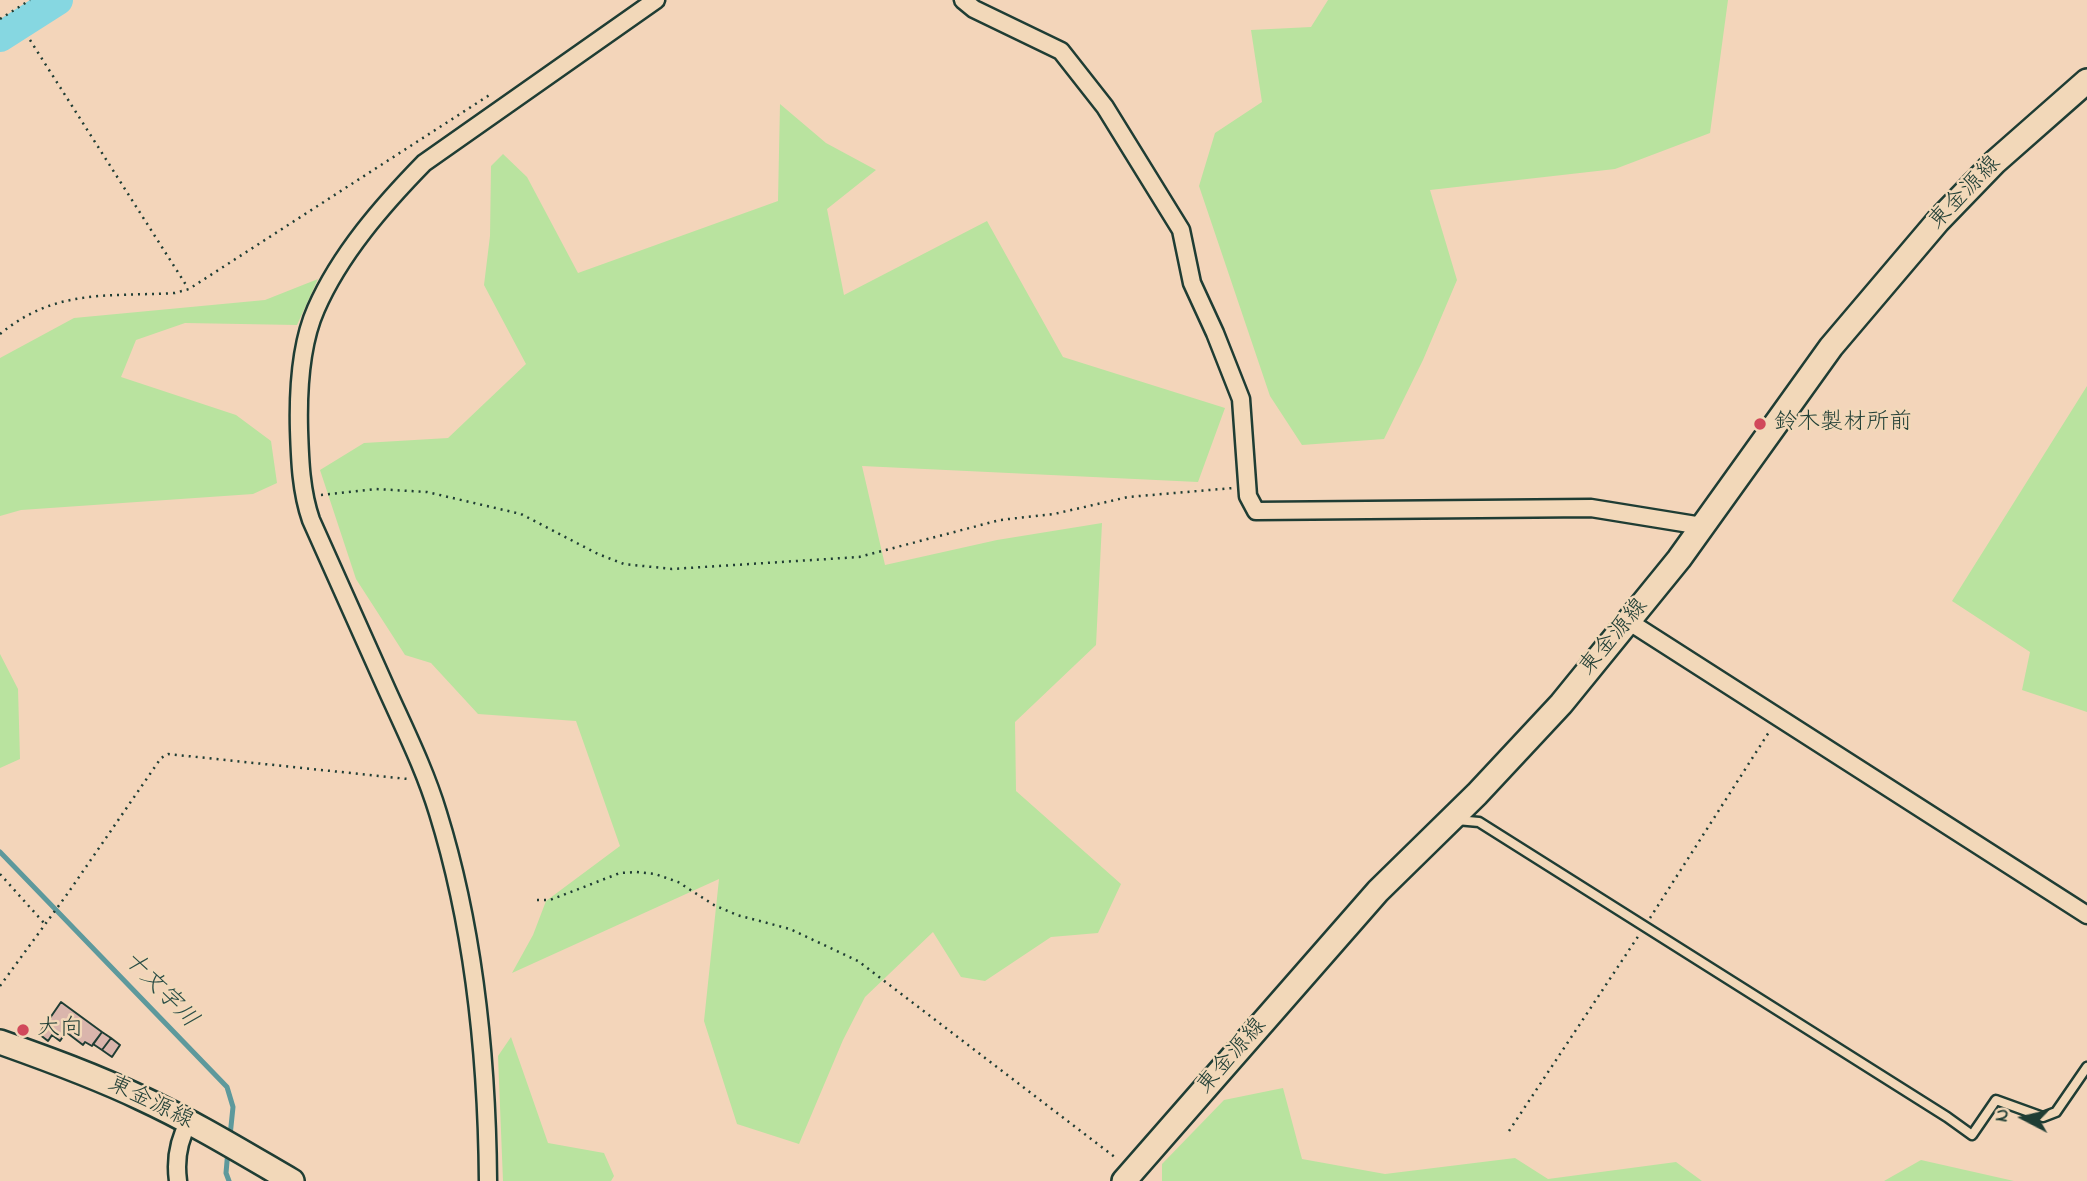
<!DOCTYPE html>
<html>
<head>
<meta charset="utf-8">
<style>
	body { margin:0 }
	#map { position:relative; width:2087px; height:1181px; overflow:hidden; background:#f3d5ba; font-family:"Indie Flower",sans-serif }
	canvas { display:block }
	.north { position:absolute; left:1989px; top:1083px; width:70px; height:70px; -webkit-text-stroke:5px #f2d8b9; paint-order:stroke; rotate:277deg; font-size:19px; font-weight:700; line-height:28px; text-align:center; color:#1f3d34 }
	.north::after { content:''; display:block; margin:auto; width:24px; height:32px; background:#1f3d34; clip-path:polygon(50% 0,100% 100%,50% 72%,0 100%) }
</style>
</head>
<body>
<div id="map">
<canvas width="2087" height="1181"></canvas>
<div class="north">N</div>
</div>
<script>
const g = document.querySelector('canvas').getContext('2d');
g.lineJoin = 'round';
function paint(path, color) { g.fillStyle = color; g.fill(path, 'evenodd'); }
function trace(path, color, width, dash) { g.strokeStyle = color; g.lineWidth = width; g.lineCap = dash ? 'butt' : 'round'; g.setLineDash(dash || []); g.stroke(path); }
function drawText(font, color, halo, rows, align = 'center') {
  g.font = font + ' "Indie Flower","Klee One",sans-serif'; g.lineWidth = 5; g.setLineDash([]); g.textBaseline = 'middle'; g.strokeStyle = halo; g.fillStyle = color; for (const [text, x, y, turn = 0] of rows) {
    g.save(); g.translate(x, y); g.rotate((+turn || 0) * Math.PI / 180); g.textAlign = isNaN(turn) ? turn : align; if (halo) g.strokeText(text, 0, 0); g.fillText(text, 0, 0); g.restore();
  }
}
const green = new Path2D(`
	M1328 0H1728L1710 133 1615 169 1430 190 1457 280 1423 360 1384 439 1302 445 1270 396 1199 186 1215 133 1262 102 1251 30 1311 27Z
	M780 104 826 143 876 170 827 209 844 295 987 221 1063 357 1225 408 1198 482 862 466 885 565 997 540 1102 523 1096 645 1015 722 1016 791 1121 884 1098 933 1051 937 985 981 961 977 933 932 865 997 843 1040 799 1144 737 1124 704 1021 719 879 512 973 533 935 546 901 620 846 576 721 478 714 431 663 405 655 356 579 320 470 364 443 448 438 526 364 484 285 490 236 491 166 503 154 527 177 578 273 778 201Z
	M318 279 297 325 185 323 136 340 121 377 236 415 271 441 277 483 253 494 21 510 0 516V358L74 318 265 300Z
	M2087 386V712L2022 690 2030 652 1952 601Z
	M0 654 18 689 20 759 0 768Z
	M511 1037 548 1143 604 1153 614 1176 611 1181H503L498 1056Z
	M1283 1088 1302 1159 1385 1174 1515 1158 1548 1179 1676 1162 1702 1181H1162V1164L1224 1100Z
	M1921 1160 2014 1181H1884Z`);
const stream = new Path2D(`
	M0 852 227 1087 233 1107 230 1136
	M228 1150 226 1173 229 1181`);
const river = new Path2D(`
	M0 37 58 0`);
const building = new Path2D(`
	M61 1002 102 1032 92 1046 85 1042 83 1045 66 1032 60 1041 52 1035 48 1041 39 1034Z
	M102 1032 111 1038 102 1050 93 1044Z
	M111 1038 120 1045 112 1057 102 1050Z`);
const path = new Path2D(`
	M0 19 30 0
	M30 40 188 288
	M0 334C56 288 108 297 175 293L189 289 491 94
	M321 495 376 489 427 492 521 514 598 554 624 564 672 569 859 557 1000 520 1054 514 1128 497 1233 488
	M0 874 44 923
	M537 900H550L620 873 636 872 655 874 678 882 714 905 737 915 790 929 858 961 1116 1158
	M1650 918 1769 732
	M0 986 68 893 161 758 168 754 408 779
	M1509 1131 1639 935`);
const lane = new Path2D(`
	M1457 820 1479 822 1947 1117 1972 1135 1996 1100 2043 1117 2056 1112 2087 1067`);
const street = new Path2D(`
	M963 0 974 9 1061 51 1105 107 1181 230 1192 283 1215 333 1241 399 1248 496 1256 511 1591 508 1702 526
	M1628 621 2087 915
	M178 1181C175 1159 178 1141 189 1122
	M488 1181C487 1060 474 929 438 813 425 770 405 730 387 690 362 633 336 577 311 520 301 491 300 461 299 430 298 391 300 345 316 309 340 254 383 205 424 163L656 0`);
const secondary = new Path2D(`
	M0 1042C48 1059 95 1076 141 1098 193 1122 242 1152 292 1181
	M1124 1181 1378 891 1477 794 1561 704 1679 559 1831 347 1938 221 1995 162 2087 81`);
const markers = [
	[1760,424,7,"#d1495b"],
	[23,1030,7,"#d1495b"]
];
const streetNames = [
	["東金源線",1966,194,-46],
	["東金源線",1615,638,-50],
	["東金源線",1233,1057,-49],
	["東金源線",150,1104,26]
];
const poiNames = [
	["鈴木製材所前",1774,424],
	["大向",37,1030]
];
const waterNames = [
	["十文字川",159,991,46]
];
paint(green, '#b9e39f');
trace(stream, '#5d999c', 5);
trace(river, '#86d7e1', 30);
paint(building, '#dab5ac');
trace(building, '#1f3d34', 2);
trace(lane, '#1f3d34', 13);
trace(street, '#1f3d34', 21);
trace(secondary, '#1f3d34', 28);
trace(path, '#1f3d34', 2.5, [2, 5]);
trace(lane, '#f2d8b9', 8);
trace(street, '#f2d8b9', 16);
trace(secondary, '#f2d8b9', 23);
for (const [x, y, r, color] of markers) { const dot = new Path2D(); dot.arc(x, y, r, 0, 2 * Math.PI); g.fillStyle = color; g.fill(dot); trace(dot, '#f2d8b9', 2.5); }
drawText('23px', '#1f3d34', '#f2d8b9', streetNames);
drawText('23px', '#1f3d34', '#f2d8b9', poiNames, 'left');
drawText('italic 24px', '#294c45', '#f2d8b9', waterNames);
</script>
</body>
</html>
